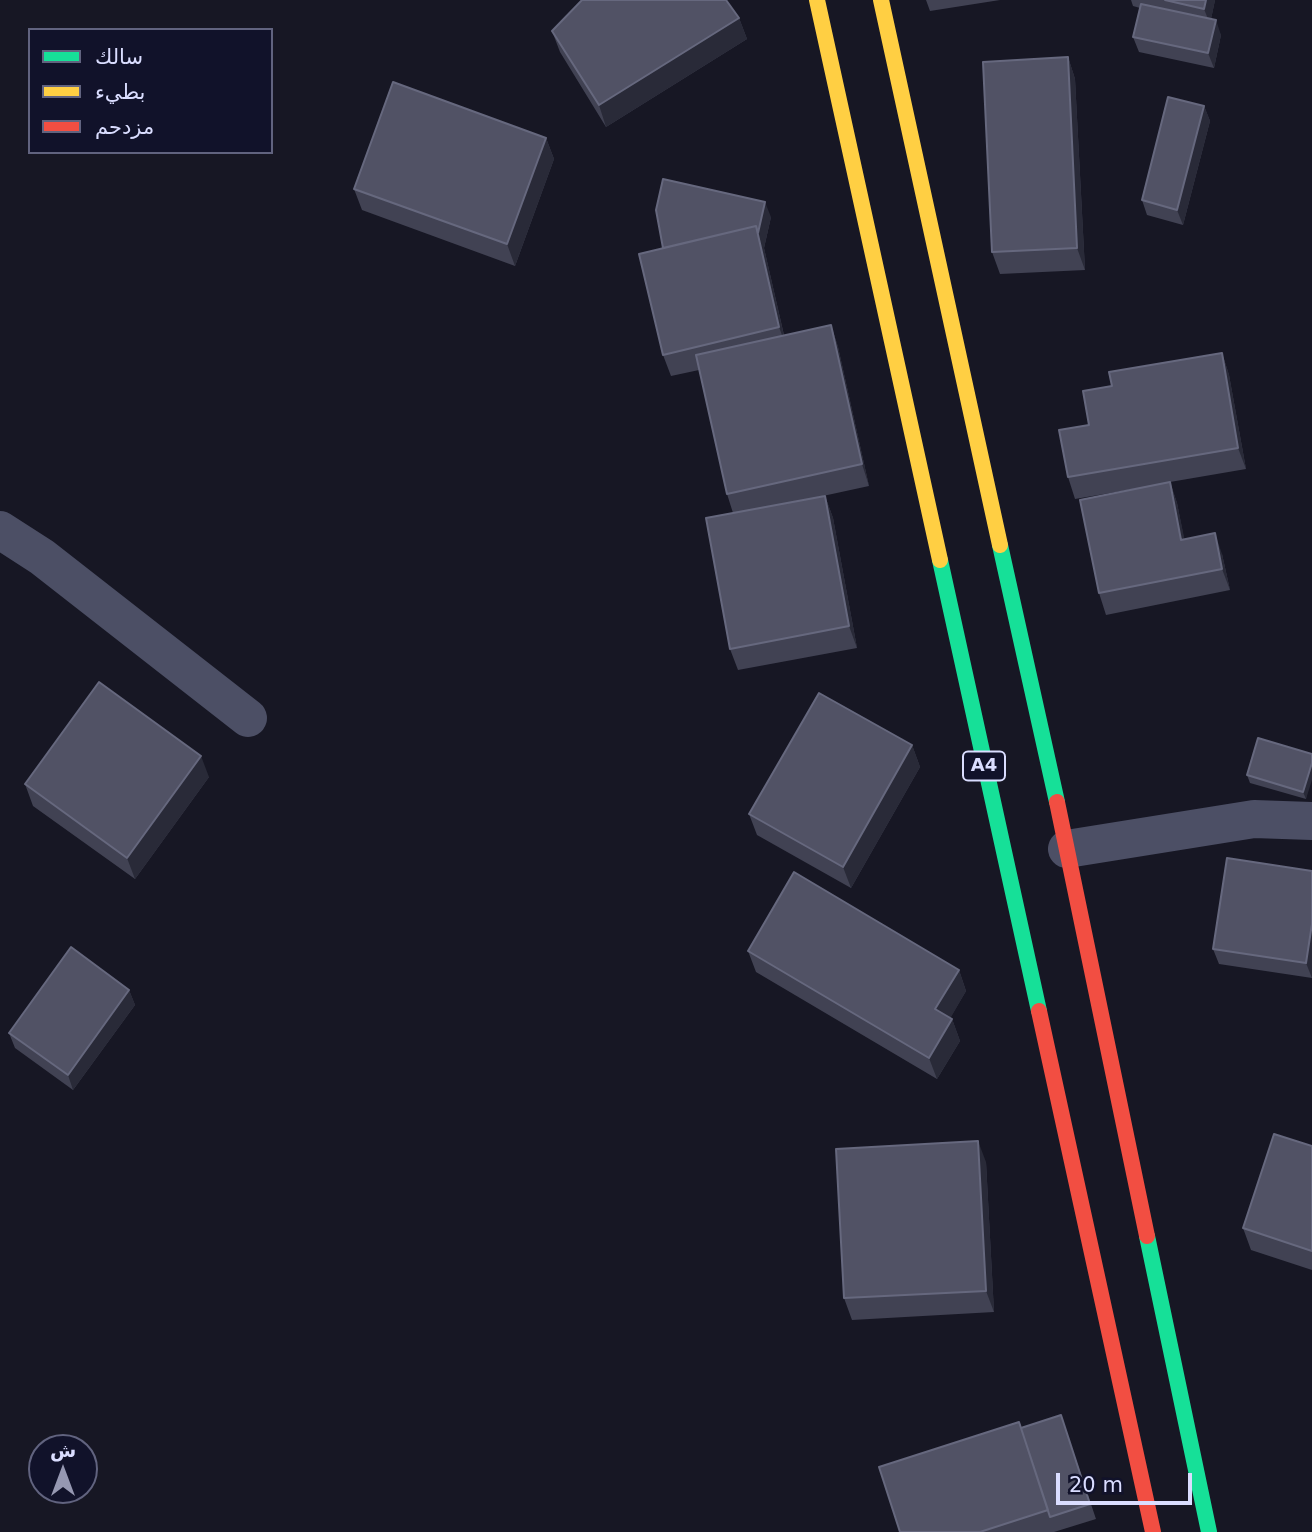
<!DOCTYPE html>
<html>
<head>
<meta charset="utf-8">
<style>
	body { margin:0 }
	#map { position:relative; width:1312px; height:1532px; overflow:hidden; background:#171724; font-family:"DejaVu Sans","Noto Sans Arabic",sans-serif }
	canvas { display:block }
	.legend { position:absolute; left:28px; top:28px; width:245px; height:126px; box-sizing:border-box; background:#11122a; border:2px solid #61637f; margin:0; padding:9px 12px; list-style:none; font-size:21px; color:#daddff }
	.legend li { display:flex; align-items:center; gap:14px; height:35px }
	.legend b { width:35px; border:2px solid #61637f }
	.north { position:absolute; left:28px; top:1434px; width:70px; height:70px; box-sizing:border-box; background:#11122a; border:2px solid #61637f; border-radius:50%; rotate:0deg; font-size:19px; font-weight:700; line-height:28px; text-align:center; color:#daddff }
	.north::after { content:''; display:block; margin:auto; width:24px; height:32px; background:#9698b2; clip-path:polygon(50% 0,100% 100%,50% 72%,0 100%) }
	.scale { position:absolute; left:1056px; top:1473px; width:136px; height:32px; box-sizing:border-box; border:4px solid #daddff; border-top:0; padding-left:9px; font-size:21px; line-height:24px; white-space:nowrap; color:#daddff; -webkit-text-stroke:5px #11122a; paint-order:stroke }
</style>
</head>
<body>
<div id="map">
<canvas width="1312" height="1532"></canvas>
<ul class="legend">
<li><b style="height:9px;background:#16e098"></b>سالك</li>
<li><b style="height:9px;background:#ffcf43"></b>بطيء</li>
<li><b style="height:9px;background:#f24e42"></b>مزدحم</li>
</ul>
<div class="north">ش</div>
<div class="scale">20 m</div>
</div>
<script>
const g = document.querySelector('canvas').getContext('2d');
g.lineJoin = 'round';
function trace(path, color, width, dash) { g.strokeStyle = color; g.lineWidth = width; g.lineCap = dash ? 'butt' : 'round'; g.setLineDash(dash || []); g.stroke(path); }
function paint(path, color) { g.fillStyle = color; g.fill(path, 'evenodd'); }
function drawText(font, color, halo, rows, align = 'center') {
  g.font = font + ' "DejaVu Sans",sans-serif'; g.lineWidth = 7; g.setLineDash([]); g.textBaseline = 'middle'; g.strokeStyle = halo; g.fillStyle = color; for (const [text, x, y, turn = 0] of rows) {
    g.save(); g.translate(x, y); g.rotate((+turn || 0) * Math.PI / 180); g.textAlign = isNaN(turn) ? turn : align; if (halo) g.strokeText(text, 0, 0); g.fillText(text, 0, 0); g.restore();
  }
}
const street = new Path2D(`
	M0 530 42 557 248 718
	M1067 849 1254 819 1312 821`);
const fast = new Path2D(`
	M1000 545 1057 802
	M940 560 1039 1011
	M1147 1236 1209 1532`);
const slow = new Path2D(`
	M817 0 940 560
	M881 0 1000 545`);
const jam = new Path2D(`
	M1057 802 1147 1236
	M1039 1011 1153 1532`);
const wall = new Path2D(`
	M926 0H1000L930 11Z
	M1131 0H1215L1211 19 1221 35 1214 68 1139 52 1133 37 1140 8 1133 6Z
	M739 18 747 39 606 127 560 52 552 31Z
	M1068 57 1075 79 1085 270 1000 274 992 252Z
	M1204 106 1210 121 1183 225 1147 215 1142 200Z
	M546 138 554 159 515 266 362 210 354 189Z
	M771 217 764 248 784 335 831 325 838 347 869 486 809 499 825 496 833 518 857 648 738 670 730 649 733 513 727 494 699 370 671 376 663 355V248Z
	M1222 353 1229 375 1246 469 1170 482 1177 503 1184 539 1222 554 1230 590 1106 615 1099 593 1151 486 1075 499 1068 477 1089 425 1112 386Z
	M912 745 920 767 851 888 757 835 749 814Z
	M1312 754 1306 799 1250 783 1247 775Z
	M209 777 135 879 33 806 25 784Z
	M1312 871V978L1219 964 1213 949Z
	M748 951 959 970 966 991 950 1018 952 1019 960 1041 937 1079 756 972Z
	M129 990 135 1005 73 1090 15 1048 9 1033Z
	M1312 1146V1270L1251 1250 1243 1228Z
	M986 1162 994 1312 852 1320 844 1298Z
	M1061 1415 1096 1519 1054 1532H900L1021 1428Z`);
const shadedWall = new Path2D(`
	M1206 0H1215L1210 24 1204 9Z
	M739 18 747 39 606 127 599 105Z
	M1216 20 1221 35 1214 68 1208 53Z
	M1068 57 1075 79 1085 270 1077 248Z
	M1204 106 1210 121 1183 225 1177 210Z
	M546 138 554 159 515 266 507 244Z
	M765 202 771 217 764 248 787 349 779 327 756 226Z
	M831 325 838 347 869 486 862 464Z
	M1222 353 1229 375 1246 469 1238 448Z
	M1170 482 1177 503 1189 561 1181 540Z
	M825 496 833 518 857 648 849 626Z
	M1215 533 1222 554 1230 590 1222 569Z
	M912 745 920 767 851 888 843 867Z
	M201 756 209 777 135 879 127 858Z
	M1312 763V780L1306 799 1303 792Z
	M1312 924V978L1306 963Z
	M959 970 966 991 943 1031 935 1009Z
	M129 990 135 1005 73 1090 68 1075Z
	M952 1019 960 1041 937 1079 929 1058Z
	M978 1141 986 1162 994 1312 986 1291Z`);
const building = new Path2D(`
	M582 0H726L739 18 599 105 552 31Z
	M1165 0H1206L1204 9Z
	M1141 4 1216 20 1208 53 1133 37Z
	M1068 57 1077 248 992 252 983 62Z
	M393 82 546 138 507 244 354 189Z
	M1168 97 1204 106 1177 210 1142 200Z
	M663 179 765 202 758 233 756 226 663 248 656 210Z
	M756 226 779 327 663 355 639 254Z
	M831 325 862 464 727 494 696 355Z
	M1222 353 1238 448 1068 477 1059 430 1089 425 1083 391 1112 386 1109 372Z
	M1170 482 1181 540 1215 533 1222 569 1099 593 1080 500Z
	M825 496 849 626 730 649 706 518Z
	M99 682 201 756 127 858 25 784Z
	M819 693 912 745 843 867 749 814Z
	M1258 738 1312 754V763L1303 792 1247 775Z
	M1227 858 1312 871V924L1306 963 1213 949Z
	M794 872 959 970 935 1009 952 1019 929 1058 748 951Z
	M71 947 129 990 68 1075 9 1033Z
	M1274 1134 1312 1146V1251L1243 1228Z
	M978 1141 986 1291 844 1298 836 1149Z
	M1061 1415 1090 1504 1050 1517 1021 1428Z
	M1019 1422 1048 1510 980 1532H900L879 1467Z`);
const shields = [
	[984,766,42]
];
const shieldNames = [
	["A4",984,766]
];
trace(street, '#4c4f65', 38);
trace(fast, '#16e098', 16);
trace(slow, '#ffcf43', 16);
trace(jam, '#f24e42', 16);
paint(wall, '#414253');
paint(shadedWall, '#292a38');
paint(building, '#515265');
trace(building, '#66687e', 2);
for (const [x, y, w] of shields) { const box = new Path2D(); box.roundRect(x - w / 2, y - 14.5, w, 29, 5); g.fillStyle = '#11122a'; g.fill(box); trace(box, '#daddff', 2); }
drawText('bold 18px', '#daddff', null, shieldNames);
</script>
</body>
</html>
